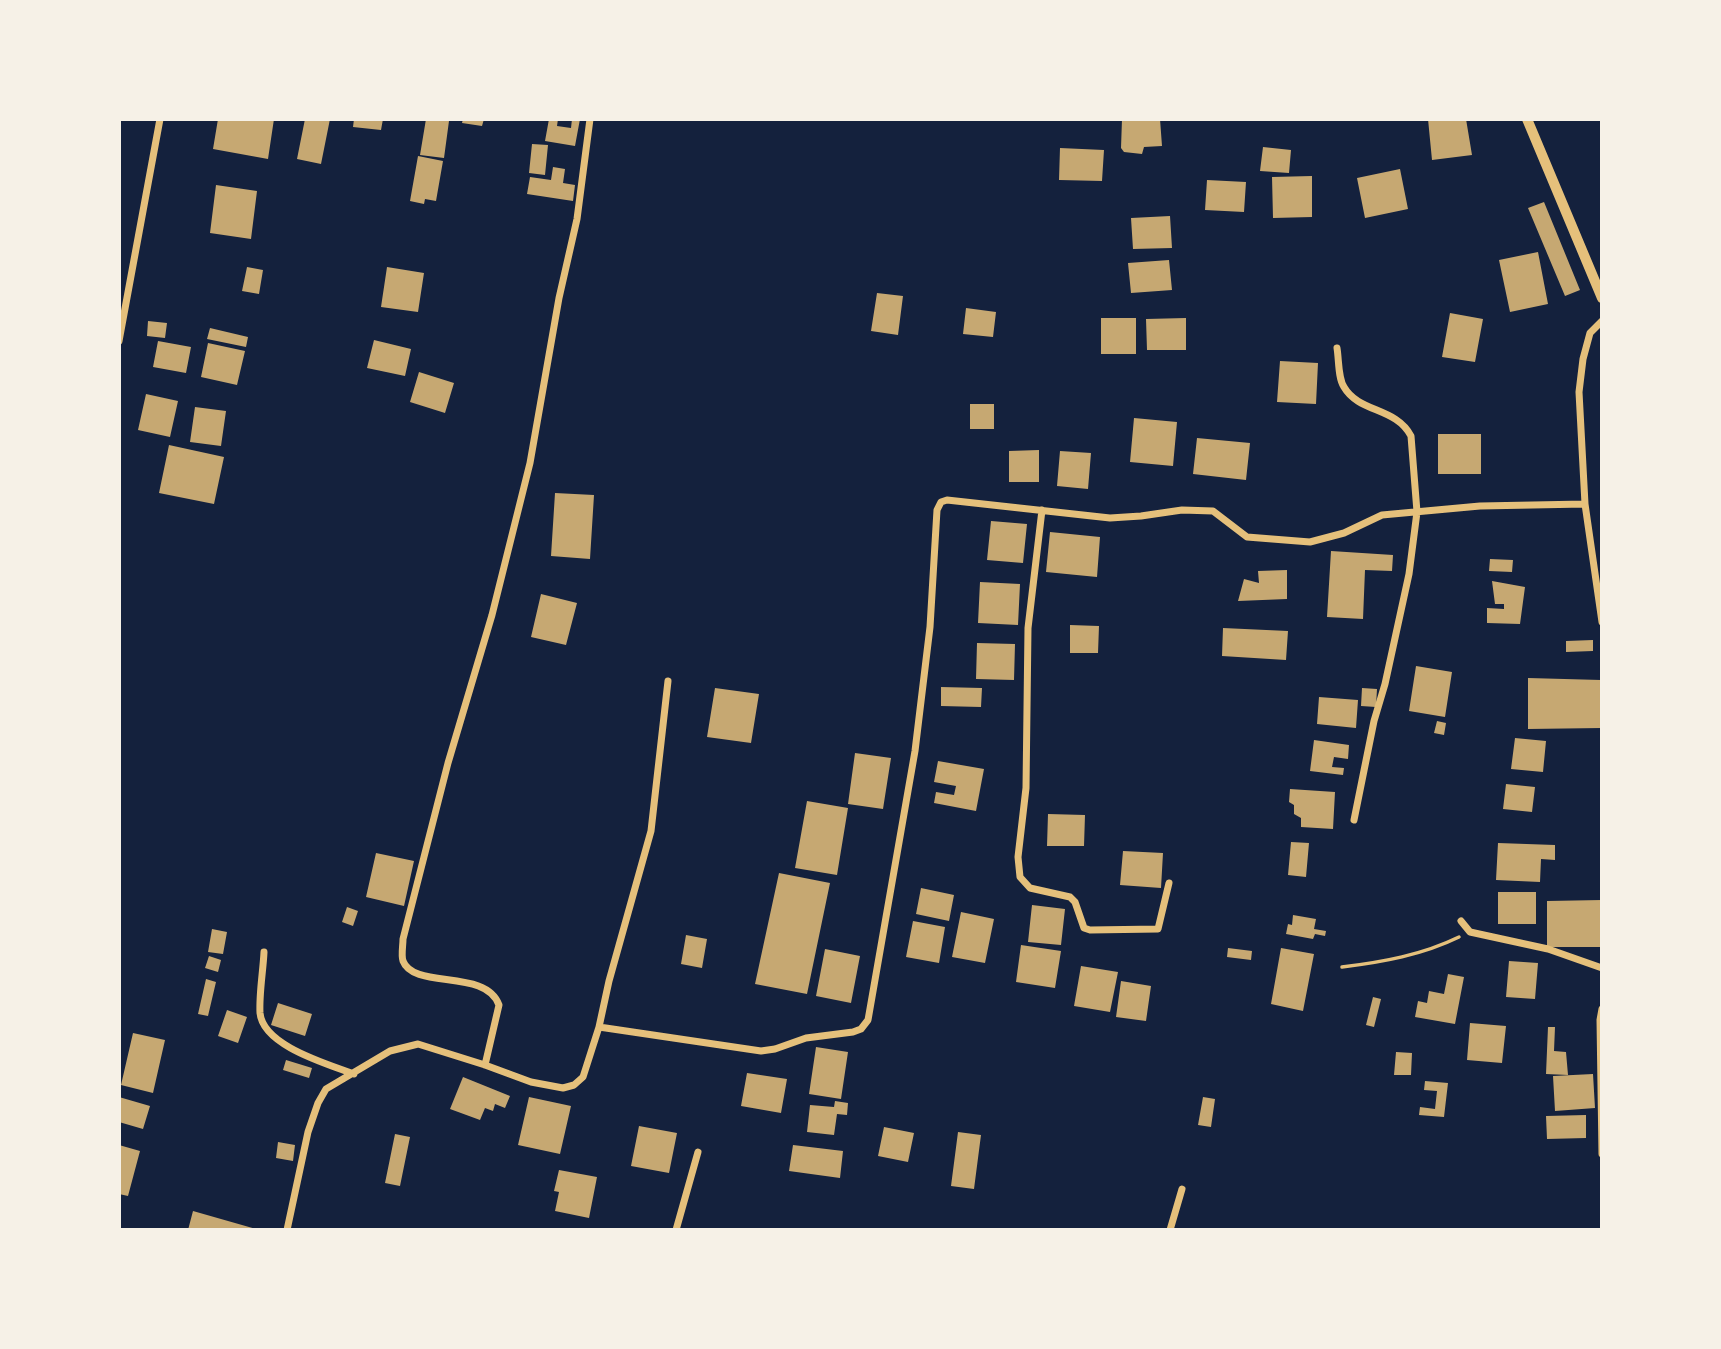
<!DOCTYPE html>
<html>
<head>
<meta charset="utf-8">
<style>
	body { margin:0 }
	#map { position:relative; width:1721px; height:1349px; overflow:hidden; background:#14213d; font-family:Merriweather,serif }
	canvas { display:block }
	.frame { position:absolute; inset:0; border:121px solid #f6f1e7; pointer-events:none }
</style>
</head>
<body>
<div id="map">
<canvas width="1721" height="1349"></canvas>
<div class="frame"></div>
</div>
<script>
const g = document.querySelector('canvas').getContext('2d');
g.lineJoin = 'round';
function paint(path, color) { g.fillStyle = color; g.fill(path, 'evenodd'); }
function trace(path, color, width, dash) { g.strokeStyle = color; g.lineWidth = width; g.lineCap = dash ? 'butt' : 'round'; g.setLineDash(dash || []); g.stroke(path); }
const building = new Path2D(`
	M218 119H274L268 159 213 149Z
	M305 119H330L321 164 297 159Z
	M354 119H383L381 130 353 127Z
	M426 119 449 121 444 158 420 155Z
	M463 119H484L482 126 462 123Z
	M549 119H558L557 126 571 128 572 119H580L575 146 545 141Z
	M1122 119H1160L1162 146 1144 147 1142 154 1124 152 1121 148Z
	M1428 119H1466L1472 155 1432 160Z
	M532 144 548 145 545 175 529 173Z
	M1263 147 1291 150 1289 173 1260 171Z
	M1060 148 1104 150 1102 181 1059 180Z
	M418 156 443 161 436 201 425 199 424 204 410 201Z
	M553 167 565 169 563 183 575 185 573 201 527 194 530 177 551 180Z
	M1400 169 1408 209 1365 218 1357 178Z
	M1312 176V217L1273 218 1272 177Z
	M1207 180 1246 182 1244 212 1205 210Z
	M216 185 257 191 251 239 210 233Z
	M1544 202 1580 290 1565 296 1528 208Z
	M1170 216 1172 248 1133 249 1131 218Z
	M1538 252 1548 304 1510 312 1499 260Z
	M1169 260 1172 290 1131 293 1128 263Z
	M247 267 263 270 259 294 242 291Z
	M387 267 424 273 418 312 381 307Z
	M877 293 903 296 898 335 871 331Z
	M966 308 996 312 993 337 963 334Z
	M1450 313 1483 319 1475 362 1442 357Z
	M1101 318H1136V354H1101Z
	M1186 318V350H1147L1146 319Z
	M148 321 167 323 165 338 147 336Z
	M210 328 248 337 246 347 207 339Z
	M374 340 411 349 405 376 367 368Z
	M158 341 191 347 186 373 153 367Z
	M208 343 245 351 237 385 201 377Z
	M1280 361 1318 363 1316 404 1277 402Z
	M419 372 454 383 445 413 410 402Z
	M146 394 178 401 170 437 138 430Z
	M970 404H994V429H970Z
	M195 407 226 411 221 446 190 442Z
	M1134 418 1177 422 1173 466 1130 462Z
	M1438 434H1481V474H1438Z
	M1197 438 1250 443 1246 480 1193 474Z
	M169 445 224 457 214 504 159 493Z
	M1039 450V482H1009V451Z
	M1060 451 1091 453 1088 489 1057 486Z
	M555 493 594 495 590 559 551 556Z
	M991 521 1027 524 1023 563 987 560Z
	M1050 532 1100 537 1097 577 1046 572Z
	M1331 551 1393 555 1392 571 1365 570 1363 619 1327 617Z
	M1490 559 1513 560 1512 572 1489 571Z
	M1287 570V599L1238 601 1244 579 1259 583 1258 571Z
	M1492 581 1525 587 1520 624 1487 623V608L1504 609V604H1495Z
	M980 582 1020 584 1018 625 978 623Z
	M541 594 577 603 566 645 531 637Z
	M1070 625 1099 626 1098 653H1070Z
	M1223 628 1288 631 1286 660 1222 656Z
	M1593 640V651L1566 652V641Z
	M977 643 1015 644 1014 680 976 679Z
	M1416 666 1452 672 1445 717 1409 711Z
	M1528 678 1601 680 1602 728 1528 729Z
	M941 687 982 688 981 707 941 706Z
	M715 688 759 694 751 743 707 737Z
	M1362 688 1377 689 1376 707 1361 706Z
	M1319 697 1358 700 1356 728 1317 724Z
	M1437 721 1446 723 1444 735 1434 733Z
	M1515 738 1546 741 1543 772 1511 769Z
	M1314 740 1349 745 1348 759 1334 757 1332 767 1344 768 1343 775 1310 771Z
	M855 753 891 758 883 809 848 804Z
	M938 761 984 769 976 811 934 803 936 792 954 795 956 786 934 782Z
	M1506 784 1535 787 1532 812 1503 809Z
	M1290 789 1335 792 1333 829 1301 827V818L1294 814V805L1289 802Z
	M807 801 848 808 837 875 795 868Z
	M1048 814 1085 815 1084 846H1047Z
	M1291 842 1309 843 1306 877 1288 875Z
	M1498 843 1555 845V860L1541 859 1540 882 1496 880Z
	M1123 851 1163 853 1161 888 1120 885Z
	M376 853 414 861 404 906 366 897Z
	M779 873 830 883 807 994 755 984Z
	M921 888 954 895 949 921 916 914Z
	M1498 892H1536V924H1498Z
	M1602 900V947H1547V901Z
	M1032 905 1065 909 1061 945 1028 942Z
	M347 907 358 911 353 926 342 922Z
	M961 912 994 919 985 963 952 957Z
	M1293 915 1316 919 1314 929 1326 931 1325 936 1315 934 1313 939 1286 934 1288 924 1292 925Z
	M913 921 945 927 939 963 906 957Z
	M212 929 227 932 223 954 208 952Z
	M686 935 707 939 702 968 681 964Z
	M1021 945 1061 951 1055 988 1016 982Z
	M1228 948 1252 951 1251 960 1227 957Z
	M1281 948 1314 954 1303 1011 1271 1004Z
	M825 949 860 956 851 1003 816 996Z
	M209 956 221 960 218 972 205 968Z
	M1509 961 1538 963 1535 999 1506 997Z
	M1081 966 1118 972 1110 1012 1074 1006Z
	M1448 974 1464 977 1455 1024 1415 1017 1418 1001 1427 1003 1429 991 1444 994Z
	M206 979 216 982 208 1016 198 1014Z
	M1121 981 1151 986 1146 1021 1116 1017Z
	M1373 997 1381 999 1374 1027 1366 1025Z
	M278 1003 312 1014 305 1036 271 1025Z
	M227 1010 247 1017 238 1043 218 1036Z
	M1470 1023 1506 1026 1502 1063 1467 1060Z
	M1548 1027H1555L1554 1051 1566 1052 1568 1075 1546 1074Z
	M133 1033 165 1040 153 1093 121 1085Z
	M816 1047 848 1052 841 1099 809 1094Z
	M1396 1052 1412 1053 1411 1075H1394Z
	M286 1060 312 1068 309 1078 283 1070Z
	M747 1073 787 1079 781 1113 741 1106Z
	M1593 1074 1595 1108 1555 1111 1553 1076Z
	M463 1077 510 1096 505 1108 495 1104 493 1111 485 1108 480 1120 450 1109Z
	M1425 1081 1448 1083 1444 1117 1419 1115 1420 1107 1435 1109 1437 1091 1424 1090Z
	M119 1097 150 1106 143 1129 119 1122Z
	M529 1097 571 1106 560 1154 518 1145Z
	M1203 1097 1215 1099 1211 1127 1198 1125Z
	M835 1101 848 1103 847 1115 837 1114 834 1135 807 1132 810 1105 834 1107Z
	M1586 1115V1138L1547 1139 1546 1116Z
	M639 1126 677 1133 669 1173 631 1166Z
	M884 1127 914 1133 908 1162 878 1156Z
	M958 1132 981 1135 974 1189 951 1186Z
	M395 1134 410 1137 400 1186 385 1183Z
	M278 1142 295 1145 293 1161 276 1158Z
	M119 1145 140 1151 128 1196 119 1194Z
	M793 1145 843 1151 840 1178 789 1171Z
	M559 1170 597 1177 589 1218 555 1211 559 1192 554 1191Z
	M193 1211 256 1229V1230H188Z`);
const path = new Path2D(`
	M1342 967C1383 962 1422 955 1459 937`);
const minor = new Path2D(`
	M1602 321 1590 333 1583 359 1579 392 1585 504 1602 622
	M119 341 160 119
	M1337 348C1339 360 1338 378 1344 387 1359 413 1396 407 1411 436L1417 512 1409 574 1385 684 1374 721 1354 820
	M1042 510 1028 628 1026 788 1018 857 1020 877 1030 888 1070 897 1075 902 1084 928 1090 930 1158 929 1169 883
	M1461 921 1470 932 1548 949 1602 968
	M264 952C263 972 259 994 260 1013 263 1046 328 1064 354 1074
	M1602 1009 1600 1020 1602 1154
	M599 1027 609 981 651 831 668 681
	M485 1065 499 1005C486 968 414 990 403 961 401 955 403 946 403 939L448 763 492 615 530 463 559 298 577 219 590 119
	M287 1230 308 1132 318 1103 326 1089 390 1051 418 1044 485 1065 531 1082 563 1088 574 1085 583 1077 599 1027 761 1051 775 1049 806 1038 853 1032 861 1029 868 1020 915 751 930 627 937 510 941 502 947 500 1110 518 1141 516 1182 510 1213 511 1247 537 1310 542 1344 533 1382 515 1480 506 1585 504
	M676 1230 698 1152
	M1170 1230 1182 1189`);
const tertiary = new Path2D(`
	M1527 119 1602 298`);
paint(building, '#c6a872');
trace(path, '#e5c07b', 3.5);
trace(minor, '#e5c07b', 7);
trace(tertiary, '#e5c07b', 10);
</script>
</body>
</html>
